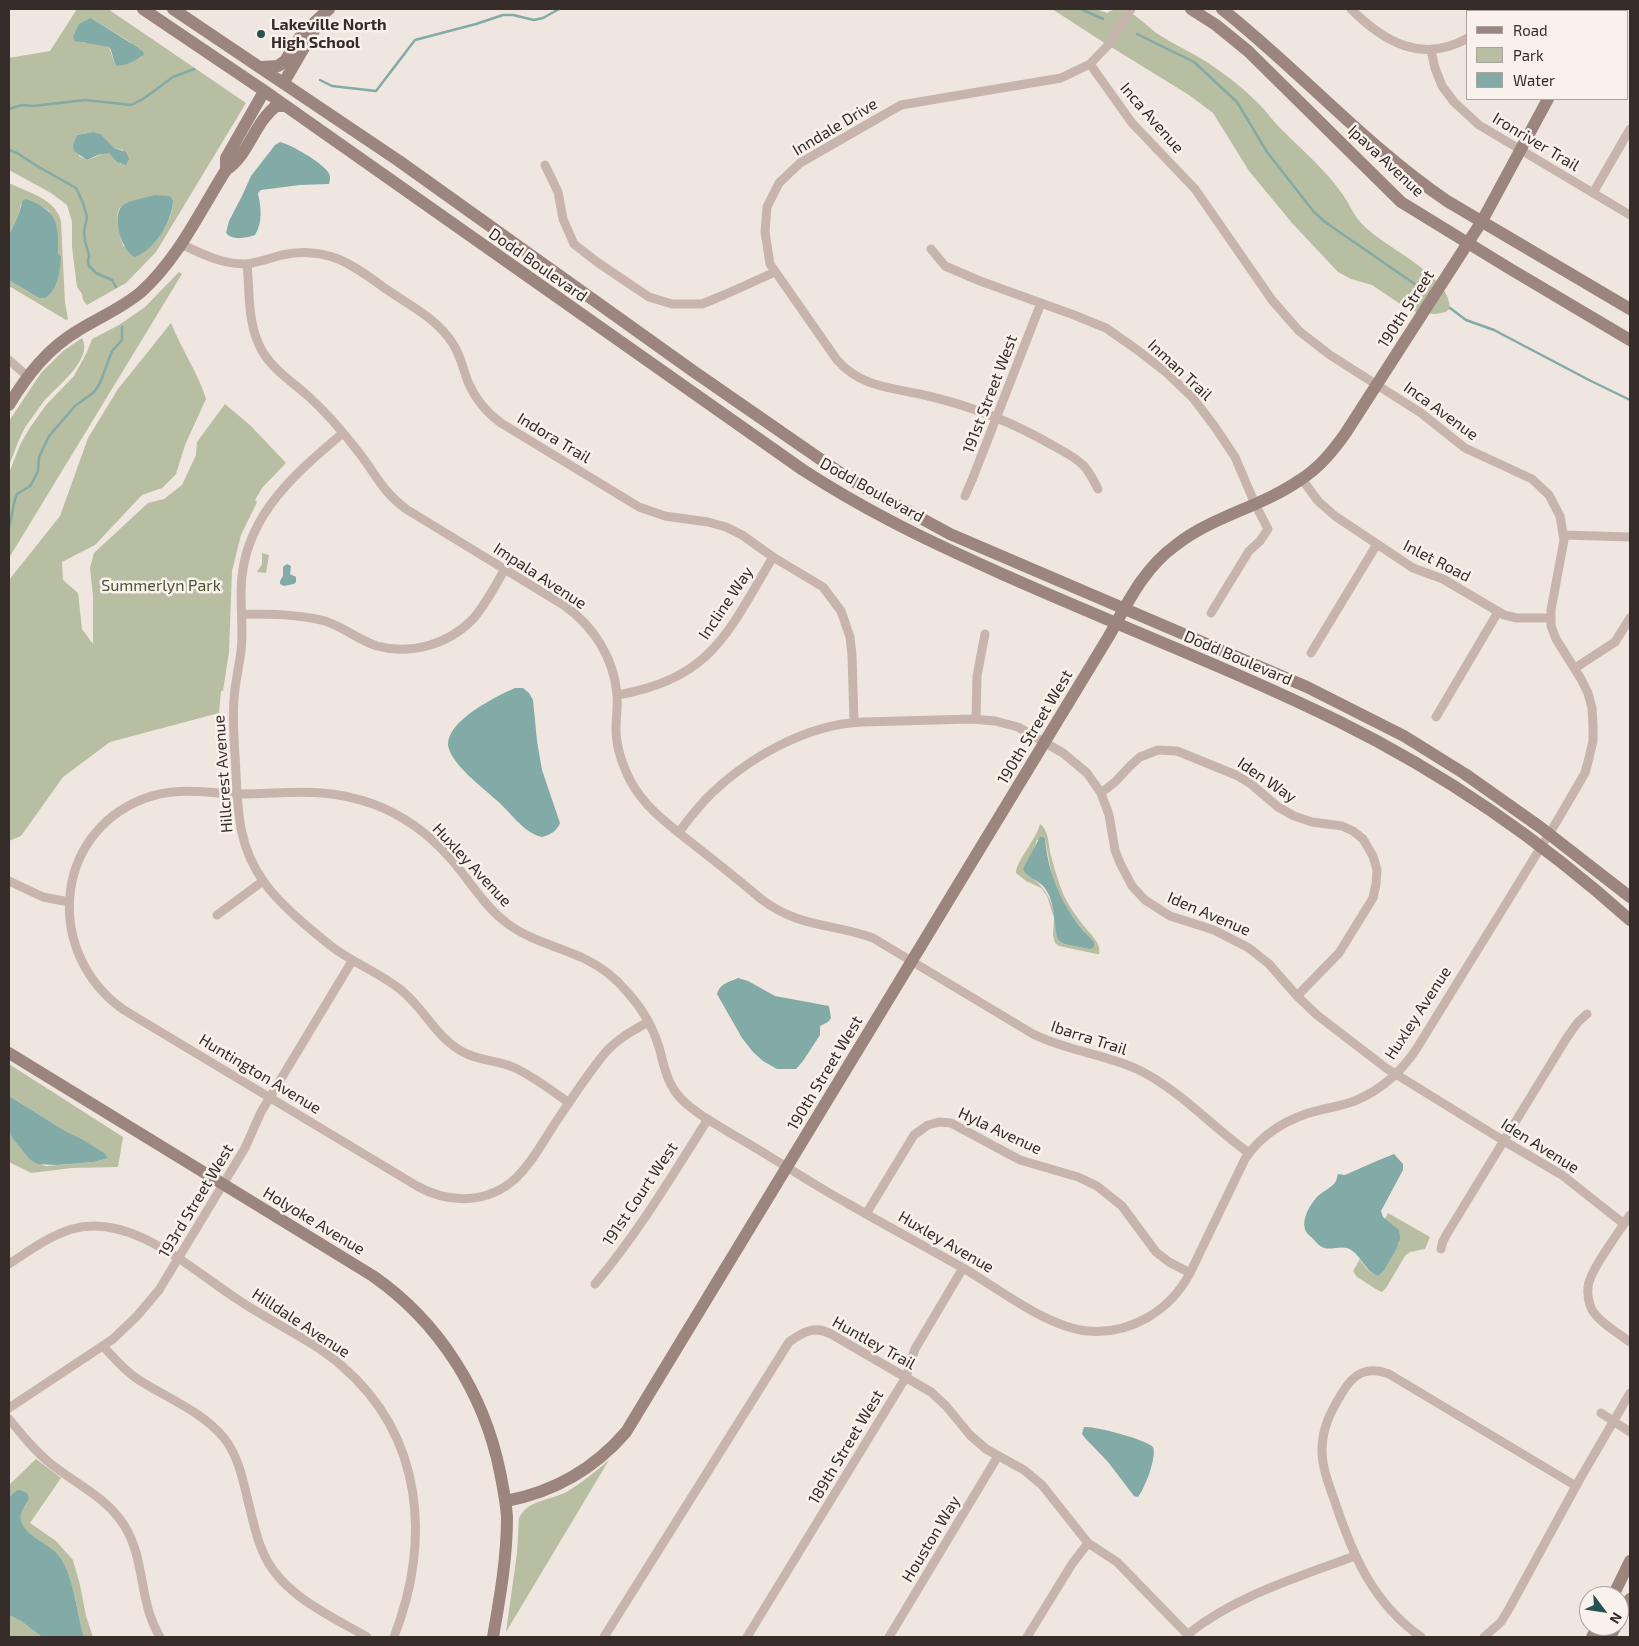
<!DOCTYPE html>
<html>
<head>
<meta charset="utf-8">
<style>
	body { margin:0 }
	#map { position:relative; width:1639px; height:1646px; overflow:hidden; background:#f0e6e0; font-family:"Exo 2",sans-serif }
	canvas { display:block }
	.frame { position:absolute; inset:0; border:10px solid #362d2b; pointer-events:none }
	.legend { position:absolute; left:1466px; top:10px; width:162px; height:90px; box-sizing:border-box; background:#f8f1ec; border:1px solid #aaa39f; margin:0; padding:6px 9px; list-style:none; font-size:15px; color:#362d2b }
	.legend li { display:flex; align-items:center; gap:10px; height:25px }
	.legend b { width:25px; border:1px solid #aaa39f }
	.north { position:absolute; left:1579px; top:1586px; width:50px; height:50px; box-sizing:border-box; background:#f8f1ec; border:1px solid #aaa39f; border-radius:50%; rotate:121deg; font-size:14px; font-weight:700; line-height:20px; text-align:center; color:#362d2b }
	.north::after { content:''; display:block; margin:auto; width:18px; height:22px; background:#255350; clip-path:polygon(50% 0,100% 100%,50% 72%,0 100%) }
</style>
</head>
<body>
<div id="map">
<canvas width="1639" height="1646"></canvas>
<div class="frame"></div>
<ul class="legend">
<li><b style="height:6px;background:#9b857e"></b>Road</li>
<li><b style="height:14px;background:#b8bea1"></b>Park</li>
<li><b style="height:14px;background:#82aaa6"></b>Water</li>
</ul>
<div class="north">N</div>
</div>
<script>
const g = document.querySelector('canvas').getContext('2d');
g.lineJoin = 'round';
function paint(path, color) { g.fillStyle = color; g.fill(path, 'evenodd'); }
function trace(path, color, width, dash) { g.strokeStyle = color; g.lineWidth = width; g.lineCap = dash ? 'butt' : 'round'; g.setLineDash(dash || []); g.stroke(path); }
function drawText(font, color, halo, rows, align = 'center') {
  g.font = font + ' "Exo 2",sans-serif'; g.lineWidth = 5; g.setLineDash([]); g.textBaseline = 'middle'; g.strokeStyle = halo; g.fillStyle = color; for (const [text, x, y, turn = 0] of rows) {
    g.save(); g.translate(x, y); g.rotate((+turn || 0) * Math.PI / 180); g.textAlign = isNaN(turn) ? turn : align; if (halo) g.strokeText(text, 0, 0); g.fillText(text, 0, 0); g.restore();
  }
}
const green = new Path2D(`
	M77 9H108L246 103 156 252 126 283 87 305 83 300 82 294 77 287 72 247V222L67 205 51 193 9 170V58L50 51ZM91 18 130 42 142 57 137 58 128 64 114 62 109 47 90 43H82ZM93 132 101 134 114 148 123 150 121 164 109 153H106L87 160 79 156 77 135ZM170 196 173 200C173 218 162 235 149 248L123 246C121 236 115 222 118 211 122 199 158 198 170 196Z
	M1052 9H1096L1107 13C1126 0 1143 24 1158 34 1176 46 1196 54 1214 67 1229 77 1245 90 1258 103 1266 111 1273 121 1281 129 1302 150 1326 170 1343 195 1348 202 1352 211 1357 218 1378 247 1449 271 1450 308L1446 312 1436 314 1422 313 1409 310 1372 285 1351 279 1338 272 1292 223 1249 171 1213 113 1189 95 1103 42Z
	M9 183C27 192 57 199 61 222L65 303 68 319 66 320 9 286V280L39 298 56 284 60 265 49 211 43 207 21 204 18 216 9 235Z
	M179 272 182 274 9 558V473L20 445 29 429 46 405 74 376 87 352 92 339 119 325 145 307Z
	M171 323C181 348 199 375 206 399L185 445 176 474 162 488 142 495 95 545 62 562 63 580 78 593 82 629 93 644V596L90 568 94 553 148 503 164 499 182 485 196 455 197 442 225 404 251 426 286 463 262 488 255 500 257 502 241 535 232 571 229 652 223 691H221L219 713 110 742 63 777 21 836 9 841V580L60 516 88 438 118 389Z
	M82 338C94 359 56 387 44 401 38 409 32 418 26 426 18 439 15 452 9 465V421L41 373 63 351Z
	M262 553 269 555 266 573 257 572 262 564Z
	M1040 824C1050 831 1048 848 1052 859 1055 871 1059 884 1064 896 1069 906 1076 916 1083 925 1089 933 1102 943 1099 954H1097L1059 946 1055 943 1053 935 1054 918 1047 896 1041 888 1026 881 1016 873C1016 861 1036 840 1040 824ZM1045 839 1053 881 1066 908 1087 935 1089 949 1064 944 1058 940C1056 933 1056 927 1055 920 1053 899 1043 884 1026 874L1036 843 1037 840Z
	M9 1064 123 1137 118 1167 72 1168 31 1173 9 1162V1129L12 1138 30 1160 46 1166 94 1162 108 1158 106 1154 82 1139 67 1132 9 1096Z
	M1388 1213 1430 1237 1425 1249 1410 1252 1405 1256 1386 1288 1382 1292 1379 1291 1357 1277 1353 1271 1360 1259C1364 1267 1370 1273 1378 1276L1384 1271 1397 1248 1399 1242V1230L1385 1219Z
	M36 1459 61 1478 30 1523 56 1541 73 1560 80 1585 86 1616 93 1637H84C77 1614 74 1580 62 1560 53 1543 26 1539 21 1520 19 1513 26 1505 29 1499L16 1491 9 1497V1485Z
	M609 1460 506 1632 517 1553 519 1518C528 1499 551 1501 568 1491 583 1482 596 1471 609 1460Z
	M9 1615 21 1621 42 1637H9Z`);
const water = new Path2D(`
	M91 18 137 47 143 52 144 55 128 64 117 66C112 60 113 52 109 47L75 41 73 37 79 24Z
	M93 132 101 134 114 148 126 152 129 159 126 165 117 162 109 153 98 155 87 160 74 151 73 145 77 135Z
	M280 142C292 145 321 162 328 172 331 176 330 180 329 184L300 185 261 190 258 193C261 207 263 222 255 235 245 238 233 241 226 233L229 221 242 196 251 176 275 145Z
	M155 195 170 196 173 200C173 220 155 250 135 257 122 252 111 216 122 206 128 200 146 198 155 195Z
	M26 199C57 210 59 223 58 254L61 257C60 272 58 290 45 298H39L9 280V235L18 216 23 200Z
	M287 564 291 566 290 574 296 577V582L294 584 284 586 280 584V581L283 576V567Z
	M515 688H523L529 693 533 700 537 741 542 770 560 823C557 831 550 835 542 837 522 832 510 811 495 799 481 786 455 767 449 749 441 723 497 696 515 688Z
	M1040 837H1043L1045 839C1049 880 1065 913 1094 942V946L1093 948 1089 949 1064 944 1058 940C1053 923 1056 902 1044 887 1038 880 1027 878 1023 869Z
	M738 978 748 981 775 996 829 1006 831 1018 828 1022 820 1026V1035L803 1061 796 1069H777L763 1061 753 1052 742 1038 717 994C720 983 729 982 738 978Z
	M9 1096 67 1132 82 1139 106 1154 108 1158 94 1162 57 1165 38 1164 30 1160 12 1138 9 1129Z
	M1394 1154 1403 1164V1170L1381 1211 1383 1217 1399 1230 1400 1238 1397 1248 1384 1271 1378 1276C1364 1271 1361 1253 1347 1248 1339 1246 1331 1250 1324 1248 1317 1245 1315 1240 1310 1236 1297 1226 1309 1205 1318 1196 1323 1191 1333 1187 1336 1181 1337 1179 1337 1176 1338 1174L1345 1175 1379 1160Z
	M1084 1427C1095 1426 1145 1439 1153 1447 1157 1457 1145 1488 1138 1497L1134 1496 1108 1462 1085 1438 1082 1434Z
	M20 1490 27 1493 29 1499C26 1505 19 1513 21 1520 26 1539 53 1543 62 1560 74 1580 77 1614 84 1637H42L21 1621 9 1615V1497L16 1491Z`);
const stream = new Path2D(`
	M1081 9 1103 19
	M1137 34 1194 62 1237 102 1267 152 1314 212 1325 222 1419 287
	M320 80 332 86 376 91 415 40 476 24 503 15H513L534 20 543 18 559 9
	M9 109 22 105 33 106 85 100 131 105 143 99 173 77 194 69
	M9 150 17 153 37 166 76 188 83 203 87 217 84 232 85 241 89 255 88 261 89 266 96 273 112 280 116 287
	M1450 308 1466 320 1494 330 1589 380 1630 400
	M9 527C13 516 12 505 17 494L30 486 32 483 38 471 39 457 49 436 75 406 94 392 100 383 112 351 122 340V327`);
const street = new Path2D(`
	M1351 9C1384 42 1422 64 1468 38
	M1496 11 1498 9
	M1431 50 1435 68 1442 86 1454 102 1479 125 1630 215
	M545 165 558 192 563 219 574 244 597 262 649 297 672 304H702L724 295 775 272
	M1593 193 1630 129
	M181 244C202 254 221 264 245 264 258 263 270 258 282 255 300 251 320 252 338 259 355 266 371 278 386 289 409 305 438 319 453 344 461 356 463 369 468 382 475 398 487 413 501 423L639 507 665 516 708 522 726 527 742 535 773 557 823 587 841 611 850 637 852 655 854 722
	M931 249 945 266 980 281 1074 315 1106 328 1136 349 1167 373 1193 398 1215 427 1235 457 1255 504 1268 529 1260 541 1249 551 1211 613
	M247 264C250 293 247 322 261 349 272 369 290 380 307 395 326 412 344 433 360 454 377 476 382 491 406 509L565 606C594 627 614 658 617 695 618 706 616 717 616 729 616 746 622 764 630 780 645 808 669 825 693 844 716 862 739 880 761 899 799 928 832 923 873 938L1033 1034C1067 1051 1105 1054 1139 1070 1181 1091 1211 1126 1249 1153
	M9 360 27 376
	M343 433C297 472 249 512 242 576 239 601 244 626 241 651 239 667 235 683 234 699 232 724 235 749 236 774 238 814 239 848 264 882 279 904 310 929 331 946 353 963 380 973 401 990 425 1009 435 1037 463 1052 479 1061 497 1060 513 1067 533 1076 551 1090 569 1103
	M1302 479 1318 501 1335 516 1413 568 1443 579 1504 615 1517 618H1551
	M1098 489C1094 481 1090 473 1084 466 1075 457 1063 451 1052 445 1014 423 971 406 928 396 893 387 863 389 837 360L770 264 765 232 767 207 779 183 800 163 901 105 1061 78 1090 64 1111 42 1131 9
	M965 496 972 480 1041 303
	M1563 535 1630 537
	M242 614C270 614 298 614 325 621 344 627 358 640 377 646 410 655 447 645 472 620 485 606 495 586 505 569
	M1311 653 1377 544
	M1575 668 1615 642 1630 618
	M617 695C712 679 728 632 773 557
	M1436 717 1498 612
	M976 719 977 676 985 634
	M1101 793 1115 782 1131 765 1140 757 1158 750 1177 751 1236 775 1251 784 1278 807 1294 816 1312 822 1342 826 1353 831 1363 839 1373 856 1377 870 1376 884 1373 898 1339 953 1297 996
	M679 832C687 821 696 810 705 800 745 759 806 724 863 722L972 719 995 721 1018 727 1063 753 1087 773 1101 793 1109 815 1115 850 1120 863 1132 886 1145 900 1170 916 1214 930 1249 948 1269 964 1297 996 1317 1015 1386 1068 1504 1141 1562 1175 1624 1224
	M9 881 43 897 69 902
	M217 915 263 881
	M648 1022C632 1031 617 1039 605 1053 586 1076 570 1101 554 1125 542 1143 532 1163 516 1178 488 1204 449 1204 417 1186L124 1010C45 955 52 835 143 799 175 786 206 793 239 794 288 794 325 786 373 804 403 815 430 835 451 859 470 881 484 906 508 924 531 941 557 946 583 958 600 966 616 978 628 993 642 1008 653 1028 659 1047 663 1061 665 1076 673 1088 679 1099 690 1107 701 1115 724 1130 748 1143 772 1158 797 1173 821 1189 847 1203 885 1225 924 1246 963 1268 998 1288 1046 1327 1087 1331 1130 1335 1170 1311 1190 1273L1245 1159C1262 1133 1290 1117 1320 1110 1333 1107 1345 1105 1357 1100 1382 1089 1402 1071 1417 1048L1557 821 1585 773 1589 758 1593 741V725L1592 708 1588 693 1581 679 1556 639 1551 626V610L1564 540 1560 516 1549 495 1532 479 1465 448 1421 413 1330 355 1299 331 1272 300 1195 189 1132 123 1090 64
	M866 1214 914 1135 928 1125 939 1122 951 1123 1020 1160 1078 1177 1097 1186 1122 1206 1156 1252 1169 1262 1190 1273
	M1630 1215C1620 1231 1589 1271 1588 1287 1587 1294 1589 1304 1592 1310 1600 1323 1618 1333 1630 1342
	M1441 1249 1443 1241 1448 1232 1566 1039 1578 1022 1587 1014
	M9 1264C29 1251 49 1236 72 1229 132 1212 193 1271 240 1301 273 1323 312 1340 342 1366 424 1437 431 1541 394 1637
	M595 1284C638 1233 672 1176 708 1119
	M103 1346C113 1357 123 1369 136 1378 164 1397 201 1410 224 1438 239 1457 243 1481 249 1505 253 1520 256 1538 263 1552 280 1594 331 1616 367 1637
	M9 1408 113 1339 137 1316 159 1290 245 1148 261 1112 352 961
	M1601 1413 1630 1432
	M9 1419C22 1435 35 1451 51 1464 76 1484 106 1497 124 1525 146 1560 138 1601 160 1637
	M1188 1634C1236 1596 1298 1577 1355 1556
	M604 1637 789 1342C803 1332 815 1325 831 1334L931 1392 946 1406 970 1435 986 1449 1024 1470 1042 1485 1088 1543 1117 1562 1190 1637
	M747 1637 906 1377 915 1349 963 1268
	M889 1637 998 1456
	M1027 1637 1072 1564 1088 1543
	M1421 1637C1373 1603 1353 1556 1335 1502 1329 1485 1322 1468 1322 1450 1322 1428 1331 1411 1342 1393 1354 1373 1366 1366 1389 1374L1576 1486
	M1484 1637 1501 1622 1510 1607 1581 1477 1630 1393`);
const secondary = new Path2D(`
	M143 9 266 92 803 470C831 488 860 505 889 520 928 541 969 559 1009 577 1119 626 1232 669 1340 722 1445 774 1543 842 1630 920
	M173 9 399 161 693 371 849 479 950 534 1307 687 1404 736 1465 774 1540 827 1630 897
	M1191 9 1216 25 1248 51 1401 202 1507 267 1630 340
	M1222 9C1299 70 1366 146 1447 201L1630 309
	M1606 11 1608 9
	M261 67 278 66 285 61 302 34 329 9
	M284 82 316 27
	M226 170V158L262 95 266 92
	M9 405C27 375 48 348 79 330 100 317 122 308 141 292 178 259 200 211 226 170 249 155 254 123 276 106H286
	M9 1053 373 1276C439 1322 484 1393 500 1472 503 1487 506 1501 507 1517 507 1558 500 1597 493 1637
	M506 1501C554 1492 594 1469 626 1432L1109 636C1128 602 1144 568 1176 545 1213 516 1261 507 1300 480 1319 468 1332 452 1345 434L1482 221 1548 99
	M1613 1596 1630 1561
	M1619 1621 1630 1599
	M1592 1637 1598 1626
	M1610 1637 1616 1626`);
const markers = [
	[261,34,5,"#255350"]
];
const poiNames = [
	["Lakeville North",271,25],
	["High School",271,43]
];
const streetNames = [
	["Inca Avenue",1152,118,49],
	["Inndale Drive",835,127,-31],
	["Ironriver Trail",1536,142,31],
	["Ipava Avenue",1386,161,43],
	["Dodd Boulevard",538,265,35],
	["190th Street",1406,309,-57],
	["Inman Trail",1180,370,43],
	["191st Street West",990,394,-69],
	["Inca Avenue",1441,411,36],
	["Indora Trail",554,438,31],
	["Dodd Boulevard",872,490,29],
	["Inlet Road",1437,561,27],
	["Impala Avenue",540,576,33],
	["Incline Way",726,603,-56],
	["Dodd Boulevard",1238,658,23],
	["190th Street West",1035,727,-59],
	["Hillcrest Avenue",223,774,-94],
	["Iden Way",1267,780,34],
	["Huxley Avenue",472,865,47],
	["Iden Avenue",1209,914,23],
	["Huxley Avenue",1418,1013,-57],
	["Ibarra Trail",1089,1038,18],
	["190th Street West",825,1073,-59],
	["Huntington Avenue",260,1074,31],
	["Hyla Avenue",1000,1131,25],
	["Iden Avenue",1540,1146,32],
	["191st Court West",640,1194,-56],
	["193rd Street West",196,1201,-59],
	["Holyoke Avenue",314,1221,31],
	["Huxley Avenue",946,1242,30],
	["Hilldale Avenue",301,1323,33],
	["Huntley Trail",874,1343,29],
	["189th Street West",846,1447,-59],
	["Houston Way",931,1539,-59]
];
const parkNames = [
	["Summerlyn Park",161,586]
];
paint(green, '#b8bea1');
paint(water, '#82aaa6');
trace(stream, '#82aaa6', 2.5);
trace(street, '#c7b5ad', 9);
trace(secondary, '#9b857e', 12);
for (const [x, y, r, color] of markers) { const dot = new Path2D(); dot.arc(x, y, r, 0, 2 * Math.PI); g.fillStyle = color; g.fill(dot); trace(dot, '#f8f1ec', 2); }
drawText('bold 16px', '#362d2b', '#f8f1ec', poiNames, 'left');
drawText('16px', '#362d2b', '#f8f1ec', streetNames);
drawText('16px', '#4a5231', '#f8f1ec', parkNames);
</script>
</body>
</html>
